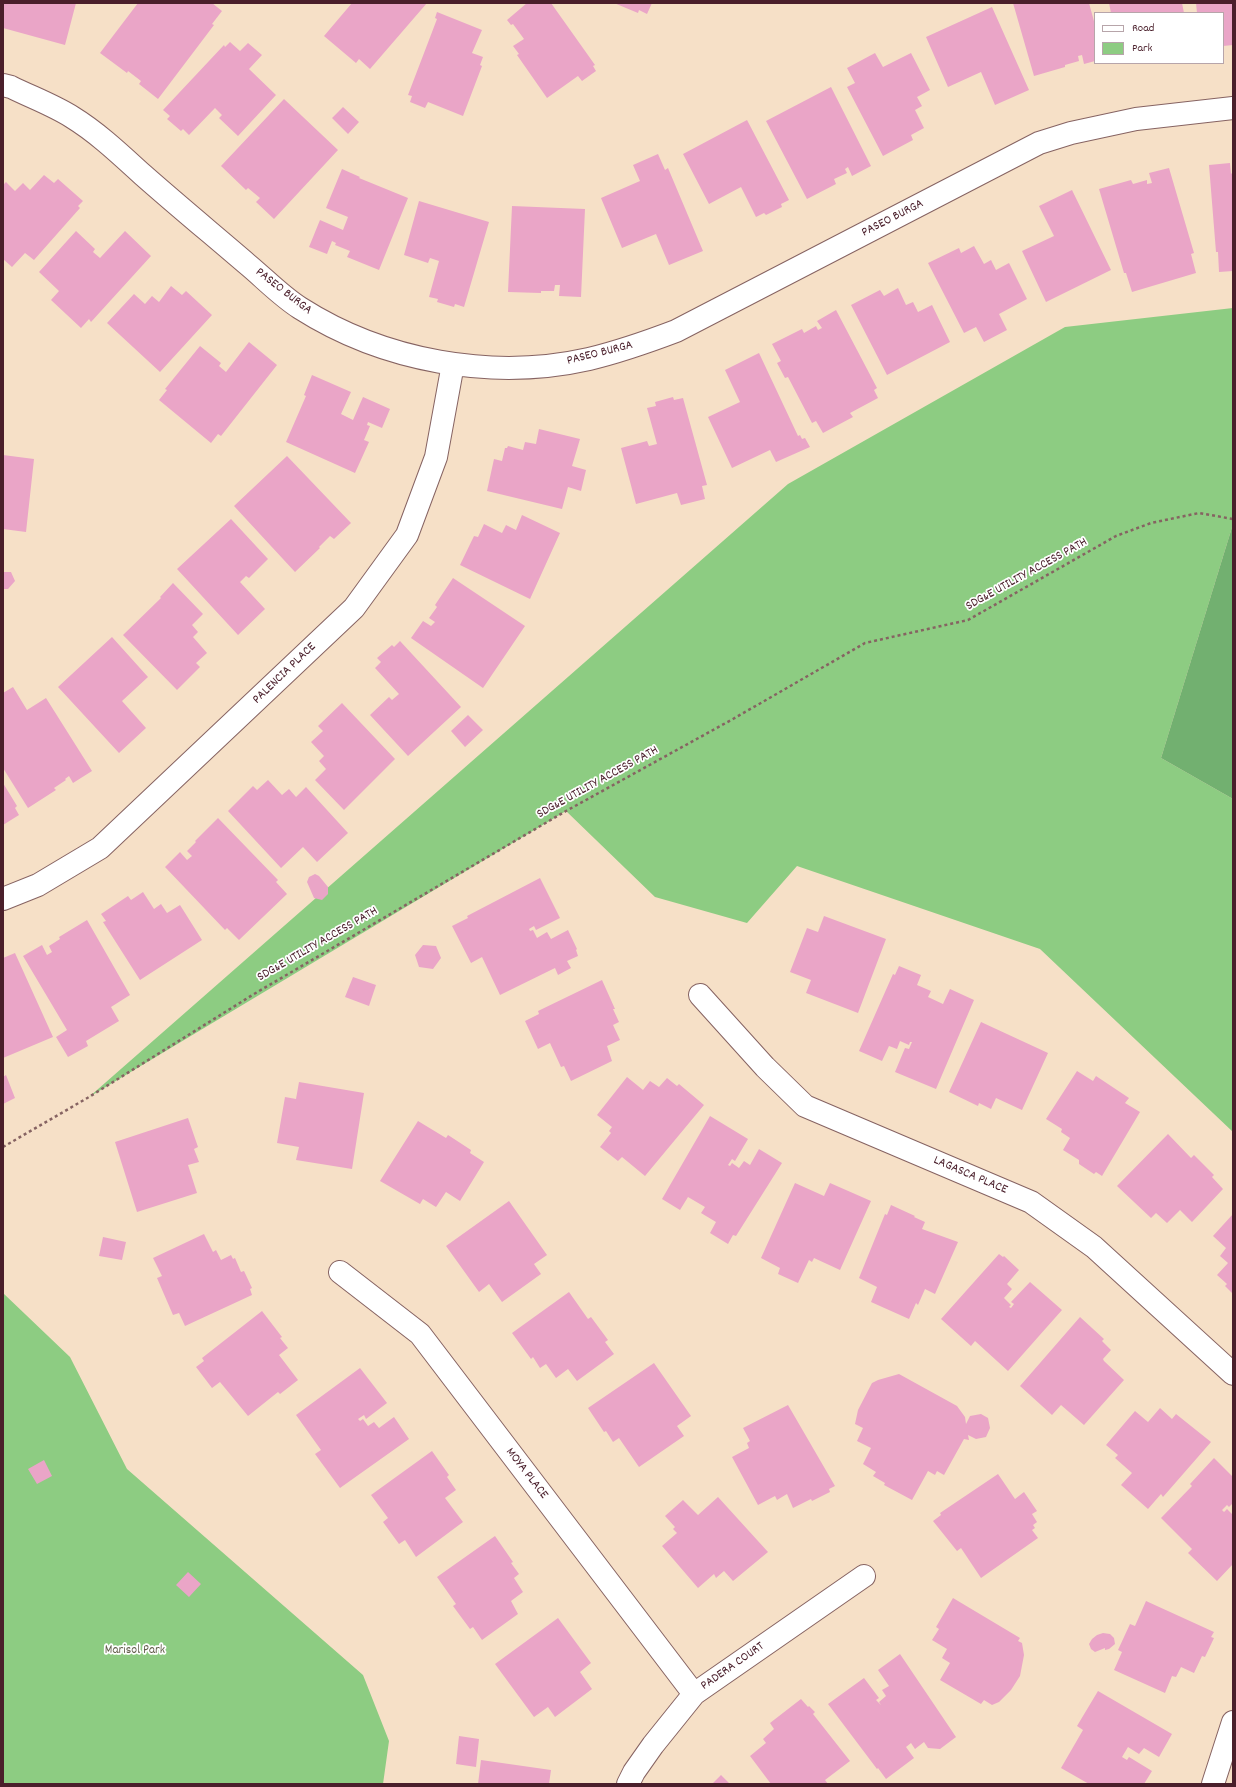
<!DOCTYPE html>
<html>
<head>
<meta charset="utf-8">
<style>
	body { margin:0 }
	#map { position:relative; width:1236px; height:1787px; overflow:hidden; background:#f6e0c7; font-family:Dekko,sans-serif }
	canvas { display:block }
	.frame { position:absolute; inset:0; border:4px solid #4a1f2b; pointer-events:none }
	.legend { position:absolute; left:1094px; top:12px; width:130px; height:52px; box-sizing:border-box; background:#fff; border:1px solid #b7a5aa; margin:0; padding:5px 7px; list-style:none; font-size:12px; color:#4a1f2b }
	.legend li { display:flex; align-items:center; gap:8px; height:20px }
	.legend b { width:20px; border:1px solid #b7a5aa }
</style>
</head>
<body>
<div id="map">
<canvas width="1236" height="1787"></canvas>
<div class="frame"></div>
<ul class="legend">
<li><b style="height:5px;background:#fff"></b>Road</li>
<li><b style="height:11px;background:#8dcc82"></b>Park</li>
</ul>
</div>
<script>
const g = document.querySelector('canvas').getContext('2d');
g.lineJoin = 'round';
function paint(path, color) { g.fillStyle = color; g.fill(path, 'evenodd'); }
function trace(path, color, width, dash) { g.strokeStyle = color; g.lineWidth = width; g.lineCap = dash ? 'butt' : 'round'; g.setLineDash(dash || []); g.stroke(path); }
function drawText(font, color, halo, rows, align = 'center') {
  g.font = font + ' Dekko,sans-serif'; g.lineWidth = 3.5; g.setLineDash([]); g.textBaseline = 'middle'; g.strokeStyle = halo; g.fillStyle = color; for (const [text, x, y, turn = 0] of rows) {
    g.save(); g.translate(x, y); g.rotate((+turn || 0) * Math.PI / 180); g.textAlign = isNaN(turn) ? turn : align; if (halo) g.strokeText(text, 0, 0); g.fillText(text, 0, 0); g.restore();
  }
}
const green = new Path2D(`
	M1233 308V524L1161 758 1233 799V1132L1040 949 797 866 747 923 655 897 566 811 89 1097 788 484 1065 327Z
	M3 1293 70 1357 127 1469 363 1675 389 1741 383 1784H3Z`);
const forest = new Path2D(`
	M1233 524V799L1161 758Z`);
const building = new Path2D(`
	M3 3H76L65 45 3 28Z
	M138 3H212L222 11 212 24 214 25 158 99 139 84 141 81 128 71 127 73 100 53Z
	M352 3H427L370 69 359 59 356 63 324 36Z
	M527 3H551L595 65 593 66 596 71 582 81 578 76 547 98 517 55 519 54 513 46 524 39 513 24 511 25 507 20Z
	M614 3H652L647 14 639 10 638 13Z
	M1013 3H1089L1095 25V61L1084 64 1082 55 1078 56 1079 61 1065 65V67L1034 76Z
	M1109 3H1182L1184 13H1111Z
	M1196 3H1233V45L1223 46V13H1197Z
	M992 7 1029 90 995 105 981 72 948 87 926 37Z
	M437 12 482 30 472 53 483 57 480 65 482 66 463 116 428 102 425 108 410 102 412 96 408 95 437 19 435 18Z
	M230 42 240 51 248 43 262 55 249 69 276 95 238 136 219 118 222 115 215 108 189 135 183 129 181 131 167 119 170 116 163 110 224 45 225 47Z
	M875 53 883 67 911 53 930 90 917 97 922 106 915 110 924 128 911 135 913 140 883 156 847 87 855 83 847 68Z
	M831 87 871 166 852 176 848 167 845 169 847 173 834 179 836 184 807 199 766 121Z
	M284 99 338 150 274 219 256 202 260 198 248 188 246 190 221 166Z
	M343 107 359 122 348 134 332 118Z
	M747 120 789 200 781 204 782 207 766 215 764 213 756 217 741 187 709 204 683 154Z
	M658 154 665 170 668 168 703 251 669 265 656 234 622 248 601 198 640 181 633 165Z
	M1230 163 1231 174 1233 172V271L1219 272 1218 252H1216L1209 165Z
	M1169 168 1194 253 1191 254 1196 273 1132 292 1126 273H1124L1099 189 1131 180 1133 184 1147 180V184L1152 183 1149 173Z
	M342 169 360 177 359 178 408 198 379 270 347 257 350 251 335 245 336 243 332 241 327 254 309 247 320 220 343 230 348 217 326 208Z
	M44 175 54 183 58 179 83 201 78 206 80 208 34 260 25 253 12 267 3 259V185L6 182 15 191 23 183 30 190Z
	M1072 190 1111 270 1046 302 1022 251 1054 236 1039 206Z
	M419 201 489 222 464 307 455 304 454 307 437 302 438 299 429 297 439 261 430 258 428 263 404 255Z
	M512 206 585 209 581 297 559 296 560 285H555L554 291H541V293L508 292Z
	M76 231 95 249 93 252 100 258 125 231 151 256 91 322 89 319 81 328 51 300 59 291 39 272Z
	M974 246 984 264 991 260 996 270 1009 263 1027 299 999 314 1007 330 984 342 976 327 964 333 928 263 959 248 961 253Z
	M171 286 182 295 186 291 212 315 160 372 107 323 134 294 145 304 152 296 159 302Z
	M898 288 906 305 913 302 918 312 932 305 950 342 887 375 851 305 880 290 884 296Z
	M836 310 877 388 874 390 878 398 850 413 853 417 823 433 816 421 812 423 788 377 785 378 777 363 781 361 772 344 802 329 804 333 816 326 818 330 822 328 817 321Z
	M249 342 277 365 221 436 218 434 211 443 159 400 167 390 165 389 200 346 221 363 219 366 226 372Z
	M759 353 798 436 800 435 802 439 805 438 810 447 776 462 770 450 732 468 708 417 740 402 725 370Z
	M312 375 351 392 341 414 353 420 363 397 390 409 382 428 368 422 367 425 370 426 364 440 369 442 355 473 286 442 306 396 304 395Z
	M673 397 674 400 683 398 707 485 702 486 705 499 681 505 677 493 636 504 621 448 647 441 649 446 657 444 647 408 656 406 655 402Z
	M539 429 580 439 572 466 586 470 581 491 568 487 562 509 487 491 494 459 502 461 505 448H507L508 446 523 450 525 442 536 444Z
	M3 455 34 459 26 532 3 529Z
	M287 456 351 523 334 539 330 536 319 547 320 548 295 572 234 506Z
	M522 515 560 533 530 599 460 565 474 536 478 537 484 524 502 533 506 525 516 530Z
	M231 519 268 559 249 578 246 576 240 582 265 609 238 635 177 569Z
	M3 572H11L15 581 8 589H3Z
	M453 578 525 626 483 688 411 638 423 621 431 626 435 622 429 618 437 607 435 605Z
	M173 583 203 614 192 625 198 632 193 637 207 653 196 663 200 667 177 690 123 635 161 598 160 597Z
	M112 637 148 677 122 701 146 728 119 753 58 687Z
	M400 641 461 707 408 756 370 715 389 697 392 700 399 694 375 668 381 662 377 658 392 645 394 647Z
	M13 687 27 710 46 698 92 771 73 783 69 776 65 779 66 780 54 788 56 790 28 808 3 768V693Z
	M342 703 395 759 344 810 315 780 326 769 319 761 324 756 311 742 323 731 318 726Z
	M468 715 483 730 465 747 451 731Z
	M268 780 282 795 289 789 296 797 306 787 348 833 317 862 303 847 281 868 228 811 253 786 257 790Z
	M3 783 17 806 15 808 19 815 3 825Z
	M218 818 278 880 276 882 287 894 239 940 227 928 225 930 165 867 180 852 187 860 192 856 187 851 196 842 195 841Z
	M315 874 319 876 328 887V894L322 900 314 898 307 882 309 877Z
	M540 878 560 918 536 930 534 926 529 929 530 931 533 930 537 938 547 932 551 939 568 930 577 949 576 950 578 956 567 961 571 968 558 975 555 968 500 995 482 957 471 963 452 926 468 918 467 916Z
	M143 892 154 909 161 904 167 913 180 905 202 940 140 980 103 922 106 921 101 914 128 896 131 900Z
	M824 916 886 939 858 1013 806 993 811 980 790 972 807 928 818 932Z
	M87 920 130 995 111 1007 119 1021 86 1041 88 1046 68 1057 56 1037 67 1030 23 956 42 945 47 955 52 952 49 946 60 939 59 937Z
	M423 945 436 946 441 958 433 969 419 967 415 955Z
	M15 953 53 1037 3 1058V958Z
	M899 966 921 975 917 985 931 991 928 997 943 1004 950 989 974 1000 936 1089 895 1072 905 1048 909 1049 912 1042H910L909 1045 900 1041 897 1049 889 1046 882 1061 859 1051 893 974 895 975Z
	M353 977 376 985 369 1006 345 997Z
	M602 980 615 1009H613L619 1022 613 1025 620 1040 607 1046 612 1061 571 1081 564 1066 561 1067 550 1043 538 1049 525 1021 539 1014 538 1011Z
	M981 1022 1048 1053 1022 1110 996 1098 991 1109 979 1103 978 1106 949 1092Z
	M1077 1071 1093 1081 1096 1076 1129 1098 1125 1103 1140 1112 1102 1176 1096 1172 1094 1174 1079 1164V1160L1063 1150 1070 1138 1061 1132 1062 1129 1046 1119Z
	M6 1075 15 1098 3 1104V1077Z
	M627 1077 643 1090 650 1081 659 1087 667 1078 677 1086 679 1084 704 1105 645 1176 622 1157 618 1161 600 1147 611 1133 609 1131 612 1127 597 1115Z
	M299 1082 364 1093 352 1169 296 1160 299 1147 277 1143 285 1097 296 1099Z
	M710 1116 748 1139 735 1161 732 1159 728 1165 730 1166 732 1163 739 1168 744 1161 750 1165 759 1149 782 1163 736 1236 733 1235 728 1244 710 1233 716 1222 701 1213 705 1207 688 1197 680 1210 662 1199Z
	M188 1118 198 1147 194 1149 199 1162 188 1165 197 1193 137 1212 115 1142Z
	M418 1121 446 1138 448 1135 471 1150 470 1153 484 1162 460 1201 446 1192 436 1207 423 1199 420 1204 380 1181Z
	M1168 1134 1191 1158 1194 1155 1214 1175 1212 1177 1223 1189 1192 1222 1180 1210 1167 1223 1156 1213 1151 1218 1117 1186Z
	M795 1183 824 1196 830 1183 871 1201 840 1270 814 1258 812 1262 809 1260 798 1283 778 1274 780 1268 761 1258Z
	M509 1201 547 1255 534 1264 541 1274 502 1302 489 1284 479 1292 446 1246Z
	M891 1205 915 1216 914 1217 925 1222 922 1229 958 1242 935 1294 925 1289 918 1305 916 1303 909 1319 871 1302 877 1287 859 1278 885 1214 887 1215Z
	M1233 1214V1294L1225 1286 1227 1284 1217 1275 1228 1263 1220 1256 1226 1248 1213 1236Z
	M204 1234 213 1252 216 1250 221 1260 231 1255 233 1259 235 1258 241 1272 244 1271 252 1288 250 1289 252 1295 185 1326 179 1313 173 1315 157 1278 162 1276 153 1258Z
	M103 1237 126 1242 122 1260 99 1256Z
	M999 1254 1003 1257 1004 1256 1019 1270 1007 1284 1012 1289 1004 1298 1011 1305 1009 1307 1011 1308 1014 1304 1011 1302 1030 1282 1062 1310 1008 1371 975 1341 971 1346 941 1319Z
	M569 1292 588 1319 591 1317 608 1340 605 1342 614 1354 577 1381 568 1369 556 1378 546 1364 540 1368 533 1357 531 1359 512 1333Z
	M262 1311 282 1337 280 1338 288 1348 279 1355 298 1380 280 1394 278 1392 248 1416 220 1382 212 1388 196 1367 204 1361 202 1358Z
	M1080 1317 1104 1339 1102 1341 1111 1350 1103 1359 1104 1361 1124 1380 1084 1425 1061 1405 1052 1415 1020 1386Z
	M654 1363 691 1416 677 1426 684 1436 639 1467 619 1438 613 1442 606 1431 604 1432 588 1408Z
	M360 1368 387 1403 366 1419 364 1415 358 1419 360 1421 363 1419 368 1426 374 1422 379 1428 394 1417 409 1439 340 1488 315 1454 321 1450 296 1415Z
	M899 1374 957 1406 965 1417 966 1424 970 1416 981 1414 988 1418 990 1428 986 1437 976 1439 968 1435 969 1440 964 1439 944 1475 937 1471 935 1475 928 1471 912 1500 884 1485 885 1483 873 1476 876 1472 863 1464 871 1448 857 1441 863 1428 855 1424 858 1410 872 1383 878 1380Z
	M788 1405 835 1486 829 1489 830 1492 812 1501 811 1499 793 1508 787 1494 777 1500 775 1496 758 1505 732 1457 749 1448 747 1443 750 1441 743 1428Z
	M1160 1408 1172 1419 1176 1414 1211 1442 1163 1497 1161 1494 1148 1509 1121 1485 1132 1473 1115 1458 1118 1455 1106 1445 1135 1411 1148 1422Z
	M432 1451 449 1475 447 1477 456 1490 445 1498 463 1522 416 1557 405 1540 399 1544 383 1522 388 1518 371 1495Z
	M1214 1458 1233 1477V1503L1229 1507 1227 1505 1222 1510 1224 1512 1227 1509 1233 1515V1564L1217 1581 1188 1553 1192 1549 1161 1518 1192 1486 1190 1484Z
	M44 1460 52 1476 37 1484 28 1469Z
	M998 1474 1015 1499 1024 1492 1037 1511 1032 1514 1037 1522 1033 1525 1035 1528 1032 1530 1038 1538 981 1578 961 1548 957 1551 933 1521 941 1515 940 1513Z
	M718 1497 768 1552 733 1581 724 1571 716 1578 714 1574 698 1588 662 1546 677 1533 673 1529 675 1527 665 1516 683 1500 698 1515Z
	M495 1536 513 1562 511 1563 519 1574 514 1578 523 1592 511 1601 518 1614 482 1640 473 1627 470 1629 453 1606 456 1604 437 1577Z
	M188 1572 201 1584 189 1597 176 1585Z
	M953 1598 1020 1638 1018 1641 1022 1643 1024 1655 1020 1676 1011 1690 999 1702 992 1705 984 1700 981 1704 940 1680 950 1663 942 1658 947 1649 932 1640 939 1629 936 1627Z
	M1146 1601 1214 1632 1211 1637 1214 1638 1205 1657 1202 1656 1194 1673 1181 1667 1176 1677 1172 1676 1165 1693 1114 1670 1122 1652 1118 1650 1130 1624 1135 1626Z
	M558 1618 591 1663 580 1672 592 1689 555 1717 548 1707 534 1717 495 1664Z
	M1103 1633 1110 1634 1114 1638 1115 1644 1109 1649 1105 1650V1648L1095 1652 1091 1649 1089 1644 1092 1639 1097 1635Z
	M900 1654 956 1737 940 1749 928 1748 924 1742 915 1749 911 1743 906 1747 914 1758 886 1779 878 1768 877 1769 828 1704 864 1678 879 1698 876 1700 881 1705 879 1702 886 1696 882 1690 889 1686 878 1670Z
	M1098 1691 1172 1734 1159 1757 1144 1748 1139 1754 1128 1747 1122 1757 1127 1760 1129 1757 1152 1771 1144 1784H1089L1061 1768 1083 1730 1077 1726Z
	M801 1699 808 1707 809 1706 815 1712 813 1714 850 1761 825 1780 828 1784H771L750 1756 766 1743 763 1739 774 1729 770 1723Z
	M459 1736 479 1739 476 1767 456 1764Z
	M481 1760 551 1770 549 1784H478Z
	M721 1775 730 1784H712Z`);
const path = new Path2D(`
	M3 1147 89 1097 254 994 566 811 733 719 865 643 968 620 1116 536 1151 523 1199 513 1233 519`);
const street = new Path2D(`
	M3 85 11 87C31 97 53 105 72 117 98 133 121 155 143 175 177 205 212 234 247 264 264 278 281 296 300 308 383 361 492 381 589 359 618 352 647 342 676 331L1039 143 1071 133 1136 119 1233 108
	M3 899 38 885 100 848 354 608 407 535 436 457 453 364
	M700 995 765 1067 805 1106 1031 1202 1094 1247 1233 1374
	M340 1272 420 1334 694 1694
	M628 1784 634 1772 653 1745 694 1694 864 1576
	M1213 1784 1233 1722`);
const streetNames = [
	["PASEO BURGA",893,219,-27],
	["PASEO BURGA",283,292,38],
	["PASEO BURGA",600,354,-14],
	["SDG&E UTILITY ACCESS PATH",1027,575,-29],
	["PALENCIA PLACE",285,674,-44],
	["SDG&E UTILITY ACCESS PATH",598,783,-29],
	["SDG&E UTILITY ACCESS PATH",318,945,-30],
	["LAGASCA PLACE",970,1176,23],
	["MOYA PLACE",526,1474,52],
	["PADERA COURT",733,1667,-35]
];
const parkNames = [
	["Marisol Park",135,1651]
];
paint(green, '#8dcc82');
paint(forest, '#72b070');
paint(building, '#eaa5c7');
trace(street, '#866362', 24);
trace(path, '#866362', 2.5, [3, 3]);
trace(street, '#fff', 22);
drawText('13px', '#4a1f2b', '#fff', streetNames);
drawText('13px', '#615c49', '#fff', parkNames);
</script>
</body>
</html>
